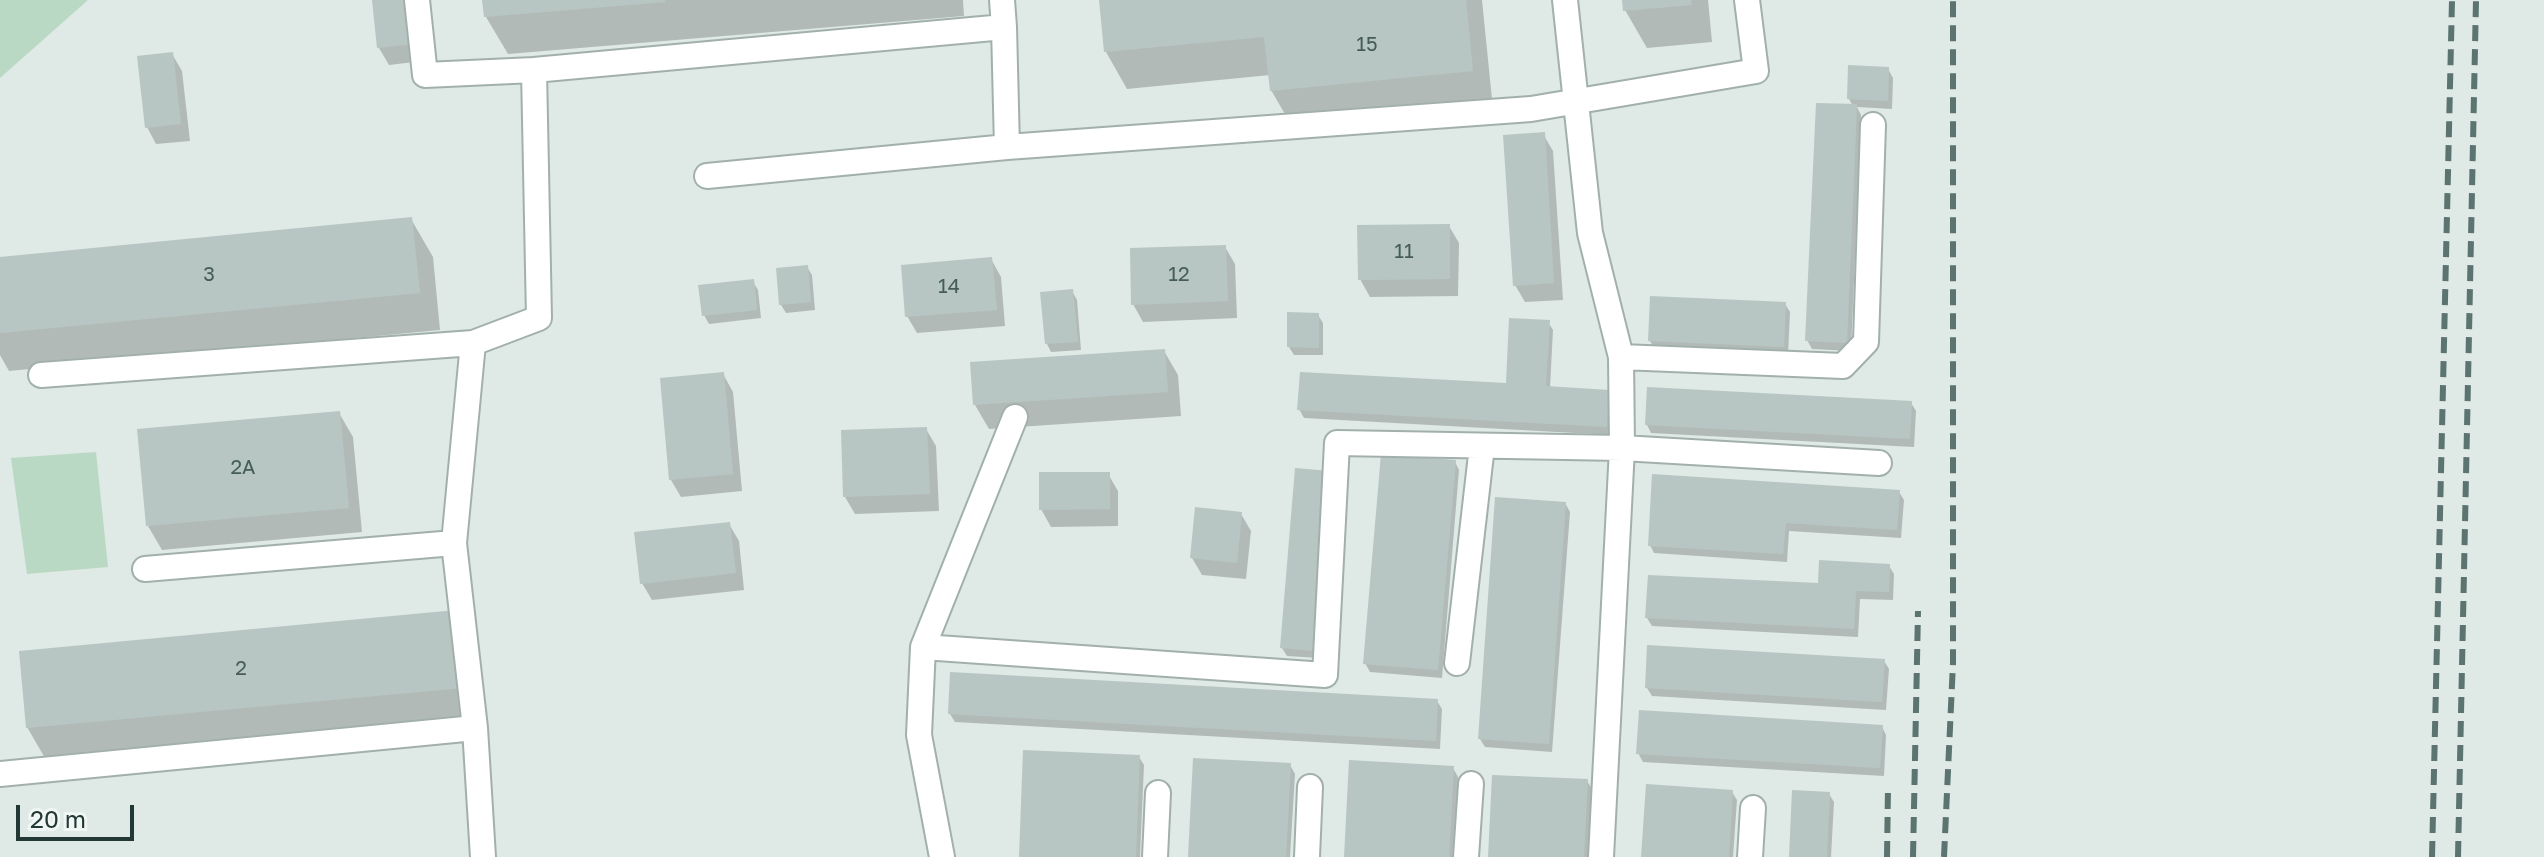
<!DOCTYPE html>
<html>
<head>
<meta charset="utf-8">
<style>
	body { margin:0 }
	#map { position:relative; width:2544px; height:857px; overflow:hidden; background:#dfe9e5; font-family:"Golos Text",sans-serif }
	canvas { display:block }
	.scale { position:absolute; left:16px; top:805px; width:118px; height:36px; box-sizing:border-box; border:4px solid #213834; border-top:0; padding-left:10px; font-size:24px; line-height:28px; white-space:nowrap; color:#213834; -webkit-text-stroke:6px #eff6f3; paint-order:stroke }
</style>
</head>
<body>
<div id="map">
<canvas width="2544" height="857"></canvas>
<div class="scale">20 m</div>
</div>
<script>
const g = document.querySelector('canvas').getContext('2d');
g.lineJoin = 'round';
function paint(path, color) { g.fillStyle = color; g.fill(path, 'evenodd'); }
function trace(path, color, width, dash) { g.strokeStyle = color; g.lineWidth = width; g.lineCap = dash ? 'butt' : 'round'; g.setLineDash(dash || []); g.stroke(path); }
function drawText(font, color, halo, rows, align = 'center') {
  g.font = font + ' "Golos Text",sans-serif'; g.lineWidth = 8; g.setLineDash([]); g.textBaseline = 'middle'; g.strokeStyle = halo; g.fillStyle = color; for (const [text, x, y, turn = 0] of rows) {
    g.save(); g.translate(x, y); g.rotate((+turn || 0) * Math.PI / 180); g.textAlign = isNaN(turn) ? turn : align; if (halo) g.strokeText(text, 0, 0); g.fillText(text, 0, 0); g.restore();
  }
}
const green = new Path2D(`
	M0 0H88L0 78Z
	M96 452 108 567 27 574 11 458Z`);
const shadow = new Path2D(`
	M374 0H416L423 61 389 65 379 48Z
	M484 0H963L964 16 508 54 486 17Z
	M1101 0H1482L1493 109 1293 128 1271 90 1270 75 1127 89 1106 52Z
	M1624 0H1708L1712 42 1647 48 1625 10Z
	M172 54 182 71 190 141 156 144 147 127Z
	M1888 69 1893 78 1892 109 1857 107 1861 115 1851 351 1812 349 1807 340 1853 106 1849 99Z
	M1543 134 1553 151 1563 300 1525 302 1515 285Z
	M411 219 433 257 440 330 9 371 0 355V259Z
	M1449 226 1459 243 1458 296 1370 297 1360 279Z
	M1225 247 1235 264 1237 318 1143 322 1133 304Z
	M991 259 1001 277 1005 326 917 333 907 316Z
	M807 267 812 275 815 310 786 313 781 305 778 270Z
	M753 282 758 290 761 318 709 324 704 315Z
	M1072 291 1077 300 1081 350 1051 352 1047 344Z
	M1785 304 1790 312 1788 355 1655 349 1650 341Z
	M1318 315 1323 323V355H1294L1289 347Z
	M1548 322 1553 330 1550 388 1608 392 1613 400 1611 435 1304 418 1299 409 1507 385Z
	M1164 351 1178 375 1181 416 989 429 975 405Z
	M723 374 733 392 742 491 681 497 671 480Z
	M1911 403 1916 411 1914 447 1651 433 1647 425Z
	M339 413 353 437 362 532 162 550 148 526Z
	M926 429 936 446 939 511 855 514 845 497Z
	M1455 462 1459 470 1442 678 1370 672 1365 663Z
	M1296 471 1319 658 1287 656 1282 648Z
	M1108 474 1118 491V526L1051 527 1041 509Z
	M1899 492 1904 500 1901 538 1789 531 1787 562 1654 553 1650 545Z
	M1565 503 1570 512 1552 752 1485 747 1480 739Z
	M1241 514 1251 531 1246 579 1202 575 1192 558Z
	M729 524 739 541 744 590 652 600 642 583Z
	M1889 566 1894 574 1893 600 1860 599 1858 637 1652 626 1647 618 1819 586Z
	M455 613 484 725 49 765 27 727Z
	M1884 661 1889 669 1886 710 1652 696 1647 688Z
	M1437 701 1442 709 1440 749 955 722 950 714Z
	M1882 727 1886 735 1884 776 1643 762 1638 753Z
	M1139 757 1144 765 1140 857H1021Z
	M1290 765 1295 774 1290 857H1190Z
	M1453 768 1458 777 1453 857H1346Z
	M1587 781 1592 789 1588 857H1490Z
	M1732 792 1737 800 1733 857H1643Z
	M1829 794 1834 802 1831 857H1791Z`);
const building = new Path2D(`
	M372 0H410L414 44 377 48Z
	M482 0H665V2L484 17Z
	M1099 0H1466L1473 71 1270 91 1264 37 1104 52Z
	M1622 0H1691L1692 5 1623 11Z
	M173 52 181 124 145 128 137 56Z
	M1848 65 1889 67 1888 101 1847 99Z
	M1816 103 1857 104 1847 343 1805 341Z
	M1545 132 1554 283 1513 286 1503 135Z
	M412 217 420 293 0 333V257Z
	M1450 224V279L1358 280 1357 225Z
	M1226 245 1228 301 1131 305 1130 248Z
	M992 257 997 310 905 317 901 265Z
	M808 265 811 302 779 305 776 268Z
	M754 279 757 310 702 316 698 285Z
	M1073 289 1078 342 1045 344 1040 292Z
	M1650 296 1786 302 1784 347 1648 341Z
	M1287 312 1319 313V348L1287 347Z
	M1509 318 1550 320 1546 386 1609 390 1607 427 1297 410 1300 372 1506 383Z
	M1165 349 1168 392 973 405 970 362Z
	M724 372 733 474 669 480 660 378Z
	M1647 387 1912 401 1910 439 1645 425Z
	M340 411 349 508 146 526 137 429Z
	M927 427 930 494 843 497 841 430Z
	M1381 454 1456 460 1438 670 1363 664Z
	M1295 468 1330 471 1315 651 1280 648Z
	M1039 472H1110V509L1039 510Z
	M1652 474 1900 490 1897 530 1786 523 1783 554 1648 546Z
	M1495 497 1566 502 1549 744 1478 739Z
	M1195 507 1242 512 1237 563 1190 558Z
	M730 522 736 573 640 584 634 532Z
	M1819 560 1890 564 1889 592 1856 591 1854 629 1645 618 1648 575 1818 583Z
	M456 610 463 688 26 728 19 651Z
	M1647 645 1885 659 1882 702 1645 688Z
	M950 672 1438 699 1436 741 948 714Z
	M1639 710 1883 725 1880 768 1636 754Z
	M1023 750 1140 755 1136 857H1019Z
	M1193 758 1291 763 1286 857H1188Z
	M1349 760 1454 766 1449 857H1344Z
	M1492 775 1588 779 1584 857H1488Z
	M1646 784 1733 790 1729 857H1641Z
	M1792 790 1830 792 1827 857H1789Z`);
const minor = new Path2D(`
	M417 0 425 75 534 70
	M1002 0 1004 27
	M1565 0 1590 233 1621 357 1622 448 1879 463
	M707 176 1007 147
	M1621 357 1843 366 1866 342 1873 125
	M41 375 473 343
	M145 569 454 543
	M923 647 1325 675 1337 443 1622 448 1601 857
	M1457 663 1482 446
	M0 774 475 728
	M483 857 475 728 454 543 473 343 539 318 534 70 1004 27 1007 147 1531 109 1756 71 1747 0
	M942 857 919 735 923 647 1015 417
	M1155 857 1158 793
	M1307 857 1310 787
	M1466 857 1471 784
	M1750 857 1753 808`);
const rail = new Path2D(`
	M1887 857 1888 788
	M1913 857 1918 611
	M1944 857 1953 663V0
	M2432 857 2452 0
	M2458 857 2476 0`);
const numberNames = [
	["15",1367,45],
	["11",1404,252],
	["3",209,275],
	["12",1179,275],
	["14",949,287],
	["2А",243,468],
	["2",241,669]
];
paint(green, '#b9d9c4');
paint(shadow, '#0003');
paint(building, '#b7c6c2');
trace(minor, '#a2b0ac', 28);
trace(minor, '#fff', 24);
trace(rail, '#5b746f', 6, [16, 8]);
drawText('20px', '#465c58', null, numberNames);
</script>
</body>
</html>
